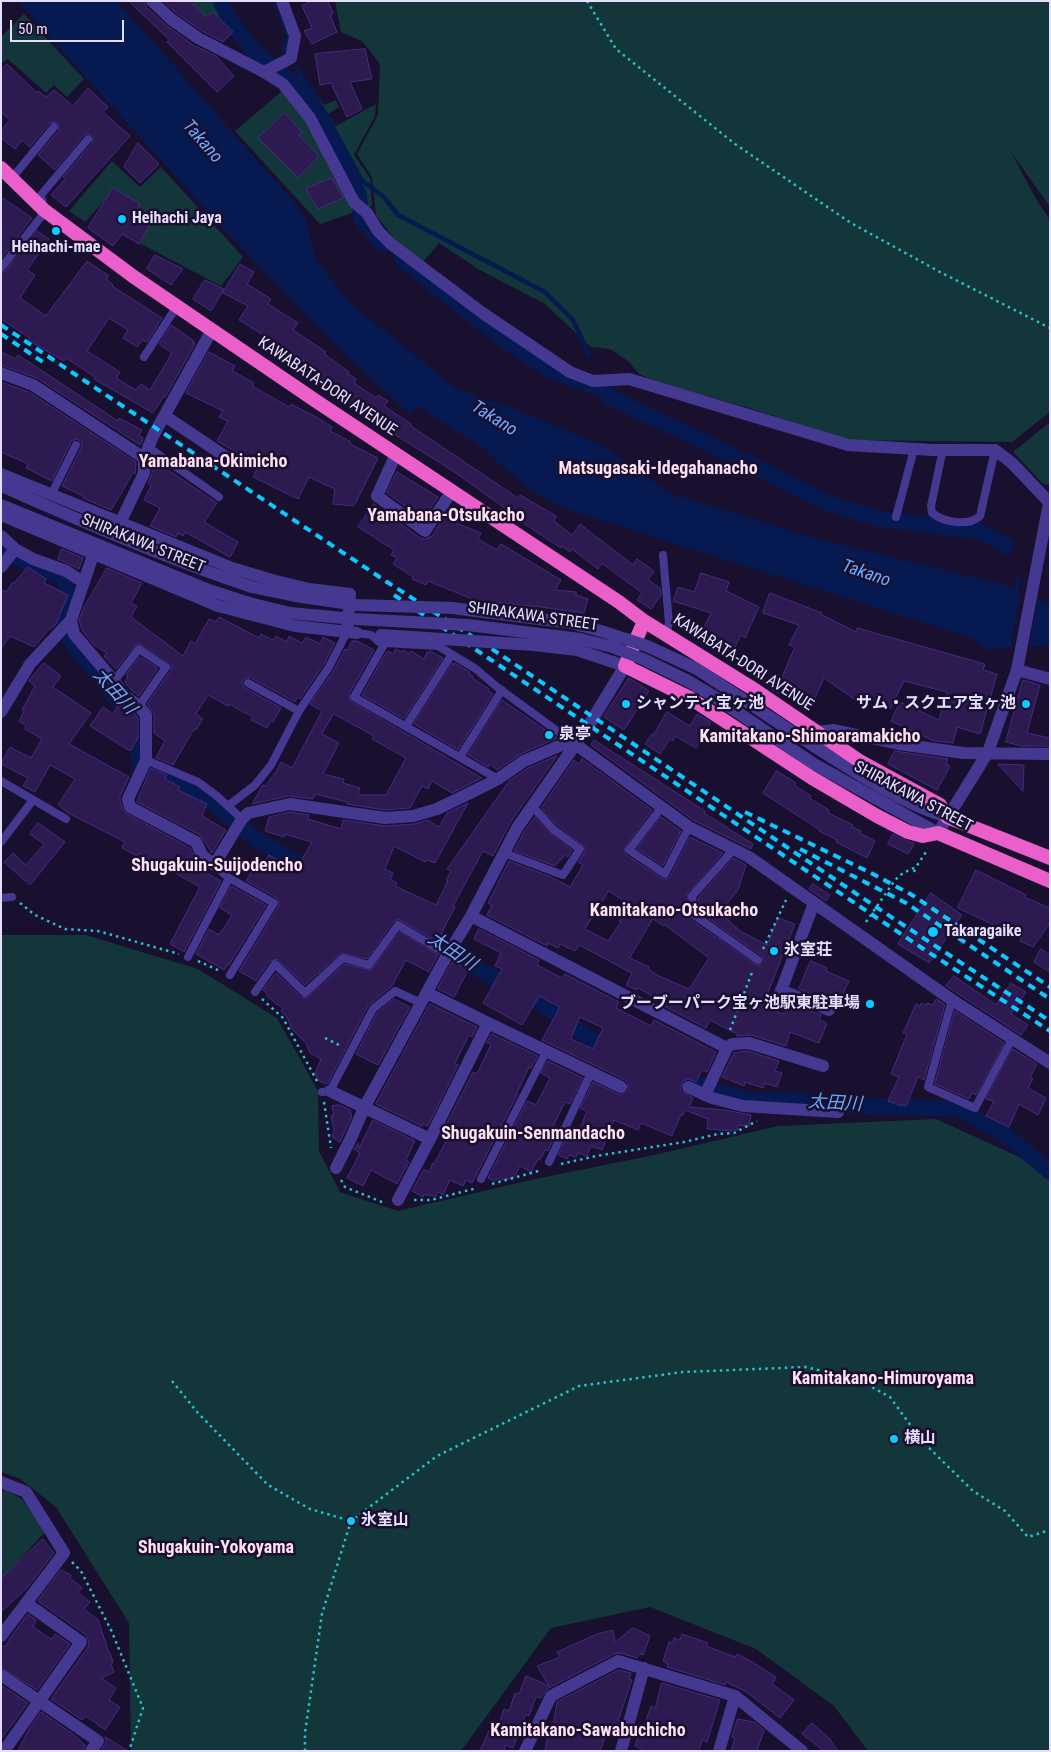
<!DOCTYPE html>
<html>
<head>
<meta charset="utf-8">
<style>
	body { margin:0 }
	#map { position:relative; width:1051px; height:1752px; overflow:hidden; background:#19102f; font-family:"Roboto Condensed",sans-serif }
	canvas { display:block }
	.frame { position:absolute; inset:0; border:2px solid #e5deff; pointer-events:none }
	.scale { position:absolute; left:10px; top:20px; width:114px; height:22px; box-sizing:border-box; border:2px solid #e5deff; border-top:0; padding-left:6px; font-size:15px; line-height:18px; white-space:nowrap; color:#e5deff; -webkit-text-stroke:4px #19102f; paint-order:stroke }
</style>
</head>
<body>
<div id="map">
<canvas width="1051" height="1752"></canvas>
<div class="frame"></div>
<div class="scale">50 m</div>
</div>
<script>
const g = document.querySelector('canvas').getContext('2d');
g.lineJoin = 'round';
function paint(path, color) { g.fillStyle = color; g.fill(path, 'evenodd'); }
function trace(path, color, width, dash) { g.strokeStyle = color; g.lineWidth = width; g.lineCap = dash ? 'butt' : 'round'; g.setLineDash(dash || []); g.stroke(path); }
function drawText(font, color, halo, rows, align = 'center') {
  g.font = font + ' "Roboto Condensed","Noto Sans JP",sans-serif'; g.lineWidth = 5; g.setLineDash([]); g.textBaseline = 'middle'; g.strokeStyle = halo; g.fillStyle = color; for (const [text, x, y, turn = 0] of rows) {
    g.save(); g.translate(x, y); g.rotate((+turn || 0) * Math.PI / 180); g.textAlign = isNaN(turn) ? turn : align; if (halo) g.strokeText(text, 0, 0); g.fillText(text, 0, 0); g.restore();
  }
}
const green = new Path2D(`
	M194 1H216L224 17 180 15Z
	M335 1H1050V207L1011 152 1036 199 1050 220V412L1012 442 844 440 753 409 659 383 639 374 628 361 610 349 591 347 545 304 478 269 439 243 423 262 398 244 376 215 372 177 357 154 378 115 380 64 362 41 341 32Z
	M24 14 84 79 67 97 54 85 46 93 8 59 1 64V37Z
	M300 76 324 105 336 100 339 107 328 114 336 126 376 104 375 116 354 155 370 178 372 206 320 224 235 131Z
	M112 161 140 187 161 167 243 257 221 286 126 236 135 223 104 201 85 222 69 211Z
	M1050 422V486L1042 483 1013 452Z
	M1 935H86L198 969 277 1018 318 1091 319 1151 340 1192 398 1211 535 1179 654 1155 778 1126 936 1119 1028 1161 1050 1176V1751H868L834 1706 756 1649 650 1607 551 1628 461 1751H131L129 1623 56 1507 19 1478 1 1472Z
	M4 1489 22 1499 35 1516 45 1532 1 1580V1495Z`);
const water = new Path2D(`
	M17 1H117L304 214 316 260 352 305 457 389 507 406 601 445 669 493 814 538 1006 585 1046 603H1050V645L986 650 972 638 566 509 529 490 484 449 418 406 410 414 352 361 225 231Z`);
const pier = new Path2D(`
	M1021 589 1038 597 1029 649 1010 651Z`);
const stream = new Path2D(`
	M275 1 289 37 283 50
	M297 68 328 118 362 181 384 197 398 215 545 292 573 320 589 354
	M1015 593 1018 580`);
const canal = new Path2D(`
	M221 1 229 19 253 51 301 90 325 128 359 195 361 218 383 244
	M402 259 500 337 551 371 603 389 611 398 711 445 830 504 880 519 979 531 1006 546
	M1 545 17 557 39 568 65 578 68 595 63 623 70 639 119 702 137 716 139 723V767L159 777 188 786 207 798 257 840 319 875
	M421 932 481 971 537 1001 600 1045 614 1052
	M668 1071 714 1091 748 1100 807 1101 828 1105 959 1109 1006 1135 1050 1172`);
const building = new Path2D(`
	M129 1H144L146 7 166 25 193 45 216 56 234 76 217 92 167 42 169 40Z
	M164 1H189L207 18 213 12 233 32 223 42 202 31 176 13Z
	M312 1H328L333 14 330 15 337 32 312 44 304 31 312 28 302 6Z
	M365 49 372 79 350 82 362 109 347 117 331 83 320 85 315 54Z
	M7 64 37 93 38 91 46 97 54 90 73 106 88 88 108 107 103 112 130 136 66 207 51 195 65 179 63 177 92 143 93 137 88 133 84 135 55 170 38 155 59 130V126L57 122 50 123 30 147 22 140 15 149 1 138V131L10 120 1 112V70Z
	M285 113 302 132 299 135 319 156 298 178 258 138Z
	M138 143 159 164 140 183 124 167Z
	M332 178 343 198 318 209 306 189Z
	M113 188 140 204 136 211 152 221 139 244 122 234 113 246 88 228Z
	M1 197 32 218 1 259Z
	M37 231 49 239 27 270 35 275 20 298 46 316 87 261 109 276 106 279 113 285 112 286 162 318 147 342 142 340 137 347 123 338 128 330 109 318 87 351 120 372 116 378 136 390 141 384 150 390 172 353 159 344 171 325 194 341 192 342 195 344 168 392 165 397 164 396 153 413 94 379 95 377 66 358 64 361 28 340 30 338 1 319V274L5 271Z
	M155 255 183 269 171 285 147 269Z
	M240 264 254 272 247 284 271 299 268 304 298 323 293 330 326 352 324 354 349 372 348 374 356 379 354 383 376 398 378 395 388 401 384 406 411 424V426L518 498 520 495 556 516 554 521 572 535 580 524 633 565 637 559 654 571 648 580 660 588 661 595 651 609 637 600 642 593 602 563 598 569 572 549 570 552 562 546 561 548 505 511 506 509 453 471 327 392 332 386 300 365 304 360 239 320 248 306 223 293Z
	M205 280 224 289 211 311 193 299Z
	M1 352 16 359 18 355 118 421 119 418 142 430 139 435 143 438 142 442 140 445 37 378 1 365Z
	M209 352 235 366 232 371 254 383 252 386 289 407 291 404 318 418 332 427 330 431 351 442 350 444 378 458 354 506 333 504 335 489 309 477 298 499 253 477 259 465 217 441 228 421 219 417 223 411 186 393Z
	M1 382 29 392 136 462 135 474 133 473 111 510 85 499 83 498V496L62 486 81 448 82 444 79 440 75 439 71 442 52 481 26 468 28 464 1 452Z
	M152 459 217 503 204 522 238 542 230 557 185 532 183 536 178 533 176 537 150 526 160 508 144 500 151 486 148 483 152 473Z
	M397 472 438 497 423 519 387 493Z
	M374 504 420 538 425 539 432 536 451 507 457 512 451 521 481 533 478 539 497 550 501 544 561 580 555 590 576 592V595L588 599 584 613 541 607 470 600V598L428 581 426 585 412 579 413 577 393 564 397 558 391 555 394 550 358 527Z
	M62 549 83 558 79 569 58 559Z
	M28 567 46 579 44 583 68 595 56 624 52 628H50L34 647 10 636 1 649V589L6 592 13 582 14 583Z
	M107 568 142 583 131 603 137 606 131 617 183 656 191 641 195 644 209 619 216 622 219 617 259 638 261 634 273 640 276 636 287 642 289 636 302 643 306 637 320 644 323 637 335 643 324 664 300 699 298 697 295 702 251 678 247 677 243 680 242 684 245 688 281 708 273 722 271 721 267 728 251 720 253 717 229 704 228 706 208 695 196 714 203 719 196 730 194 729 173 765 156 758 165 741 154 733V714L147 704 171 670V664L139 643 135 646 116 669 104 656 107 653 94 645 82 630 79 620 84 607Z
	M701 573 729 582 726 591 759 607 745 638 741 635 731 655 702 639 705 632 702 631 711 613 673 601 678 587 694 592Z
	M770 593 822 613V615L856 632 857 628 985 664 983 670 997 674 980 734 957 727 953 743 934 741 891 721 900 702 939 720 947 692 904 681 890 709 869 698 867 708 824 678 811 707 792 699V700L771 689 775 677 781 680 790 658 795 647 789 645 799 625 763 613Z
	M352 641H357L374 650 349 694V700L482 778 452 793 432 781 428 789 422 786 410 808 385 810 347 804V802L315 794 313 799 289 796 252 804 263 785 266 786 274 774H275L281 762 292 768 322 711 310 704 334 670 345 649 347 650ZM334 714 374 736 372 739 406 758 386 795H358L360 788 343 783 344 779 323 774 339 743 322 734Z
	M396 649 401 652 403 650 409 654 411 651 424 659 427 652 429 653 430 651 443 658 404 719 362 695 384 656 388 651 393 654Z
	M140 657 158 668 139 696 131 690 125 682 128 677 126 675Z
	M44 663 61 676 53 687 91 713 69 744 129 777 120 796V801L124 812 190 848 199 863 193 866 221 881 184 952 170 944 200 887 139 853 137 856 122 848 125 842 68 813 58 805 75 779 50 765 35 792 23 786 28 778 1 764 10 747 31 758 42 739 25 729 26 726 19 721 24 711 22 710 35 686 29 681Z
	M453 663 454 665 455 663 470 672 469 674 473 676 472 678 489 689 488 691 493 694 458 750 414 724Z
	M629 678 649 691 624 730 604 717Z
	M1023 680 1040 685 1027 733 1050 738V746H1021L1006 742Z
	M502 700 557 738 521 754 497 770 490 764 488 767 468 755Z
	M120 702 133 712 138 718V738L130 751 90 726 103 707 113 714Z
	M667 712 690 726 697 714 711 722 696 748 675 736 673 741 670 739 660 754 645 744 652 734 653 735Z
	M594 740 705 811 704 813 753 844 751 849 693 820 591 745Z
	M895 751 948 759 946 764 950 766 937 790 888 764Z
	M557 756 510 823 493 856 483 851 453 906 455 907 441 934 443 935 439 943 398 919 393 922 367 959 341 953 305 985 277 959 270 961 256 981 239 971 280 904 277 898 246 881 258 861 264 863 269 855 290 868 292 864 298 866 312 842 284 834V837L265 831 269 817 290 812 309 815 308 819 341 829 343 820 385 826 414 824 428 820 439 827 447 813 468 803 435 863 426 860 425 862 394 846 385 869 393 873 390 879 397 883 395 886 436 905 448 881 446 880 451 871 447 869 509 781 528 768Z
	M582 759 652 810 625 847 624 852 626 855 665 880 670 877 690 837 723 853 687 894 688 916 691 920 758 966 764 961 762 956 699 912 698 898 733 858 746 865 738 890 720 912 740 931 767 945 778 918 795 924 763 1005 773 1011 785 1014 786 1010 789 1011 792 1004 821 1015 819 1020 827 1023 819 1043 790 1032 786 1046 751 1035 737 1036V1034L710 1020 706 1028 662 1005 663 1002 638 988 637 990 626 985 632 973 579 945 575 951 560 944 558 948 548 943 547 946 487 915 492 905 488 903 509 861 551 877 570 887 583 865 578 862 585 852V847L558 826 541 808 574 760 579 764ZM609 891 630 905 619 921 621 922 608 941 585 929ZM653 919 664 926 665 925 709 958 689 989 659 976 648 969 649 967 630 958Z
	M998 764 1024 765 1023 791Z
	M151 768 167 775 165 779 180 787 178 790 207 804 202 816 226 830 212 853 200 835 137 802Z
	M777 771 796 783 794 785 811 796 809 798 829 810 828 813 853 825 852 827 861 831 860 833 875 841 867 858 836 842 837 840 819 831 820 830 763 793Z
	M535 817 551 834 572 850 568 857 565 855 555 866 514 851 524 832Z
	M661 817 681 831 663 866 637 849Z
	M38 823 65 842 30 885 4 862 13 853 26 865 44 844 30 834Z
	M893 834 914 844 908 854 888 844Z
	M976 870 1026 895 1024 897 1050 908V923L1033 947 1020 941 1021 938 958 908Z
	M813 884 830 895 826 901 809 889Z
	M231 886 266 905 229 965 228 964 224 970 196 954 209 929 219 935 232 915 220 908Z
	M931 893 962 915 929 963 898 944Z
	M479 929 539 960 537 965 562 978 565 974 619 1002 616 1008 651 1026 654 1020 716 1052 707 1072 702 1070 696 1082 688 1079 683 1081 680 1087 681 1091 693 1098 689 1107 725 1110 751 1115 749 1126 738 1125V1130H732V1131L707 1129 708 1119 685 1110 683 1115 681 1114 672 1136 641 1123 638 1130 614 1120 602 1150 591 1146 587 1156 578 1153 576 1157 569 1155 567 1159 558 1155 566 1139 575 1142 587 1111 580 1108 593 1082 621 1095 628 1091V1083L625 1080 542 1040 560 1007 539 996 522 1025 483 1003 502 969 495 966 501 953 474 939ZM580 1017 603 1028 593 1049 571 1039Z
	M400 932 438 955 429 972 406 960 392 986 368 1006 328 1083 325 1084 318 1080 315 1074 321 1059 310 1053 306 1043 292 1029 287 1017 281 1011 283 1009 267 996 268 995 263 990 276 973 301 997 307 998 345 964 371 970Z
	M1041 949 1050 955V972L1034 962Z
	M453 961 468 970 454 997 438 989Z
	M811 961 827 968 826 971 849 981 841 998 831 993 827 1000 799 989Z
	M954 976 996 1005 1011 983 1026 992 1011 1014 1028 1025 1021 1035 946 986Z
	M394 999 410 1007 378 1065 356 1054 377 1013Z
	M937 999 945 1005 924 1080 918 1077 906 1106 903 1104 902 1106 888 1101 899 1077 891 1074 907 1034 903 1033 916 1004 920 1006 921 1003 926 1005 927 1003 932 1005Z
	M430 1004 477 1027 472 1037 469 1035 455 1063 458 1065 428 1126 423 1124 422 1126 376 1104Z
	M955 1011 1004 1043 976 1095 972 1093 969 1099 935 1084Z
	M492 1034 538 1056 531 1068 529 1067 516 1095H517L472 1183 466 1180 463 1186 450 1180 443 1195 438 1192 435 1197 428 1194V1196L424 1194 423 1197 412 1191 424 1169 429 1172 433 1163 434 1164 445 1143 447 1136 442 1133 473 1072 477 1074 491 1044 487 1043Z
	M1013 1049 1037 1064 1030 1077 1033 1079 1028 1088 1046 1098 1038 1115 1019 1104 1009 1127 986 1116 994 1101 986 1099Z
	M748 1051 779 1061 775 1071 782 1073 777 1087 765 1083 763 1088 745 1082 744 1086 722 1077 734 1053Z
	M548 1061 583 1078 570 1104 565 1102 555 1122 551 1133 555 1135 548 1151 545 1150 540 1160 538 1159 531 1172 520 1166 514 1178 512 1176 510 1179 504 1178 503 1180 499 1178 495 1181 488 1178 527 1101 536 1105 550 1078 541 1073Z
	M340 1105 350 1110 352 1116 340 1142 332 1137 334 1131 331 1116H334L332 1106Z
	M373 1120 415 1141 406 1160 409 1162 397 1184 371 1170 363 1186 347 1178 360 1153 354 1149 358 1143 359 1148Z
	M43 1539 54 1553 27 1588 1 1612V1579Z
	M61 1570 71 1575 70 1578 82 1588 78 1593 90 1602 84 1609 98 1620 109 1653H110L113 1662 111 1665 114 1672 101 1678 116 1688 109 1700 120 1707 105 1730 86 1716 82 1720 51 1699 88 1647 89 1642 86 1635 38 1601Z
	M28 1614 36 1620 33 1627 51 1639 55 1634 70 1644 37 1690 1 1667V1645L5 1647 11 1637Z
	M633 1628 650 1636 643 1655 640 1654 637 1658 620 1653 614 1654 547 1689 541 1698 536 1697 529 1716 526 1714 513 1748 505 1745V1751H480L492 1724 498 1727 504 1709 509 1711 515 1693 519 1694 526 1676 549 1686 537 1666 560 1657 557 1652 597 1634 613 1630 615 1642Z
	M682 1634 708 1643 706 1646 735 1657 737 1654 751 1661 776 1677 772 1684 794 1700 780 1718 745 1691 726 1682 725 1685 667 1667 668 1664 663 1661 669 1642 673 1643 674 1638 680 1640Z
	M619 1670 631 1673 629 1679 632 1680 618 1721H620L615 1732 608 1730 600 1751H545L549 1731H552L557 1702Z
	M662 1683 720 1700 707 1742 702 1740 699 1751H645L635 1746 642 1726 644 1727 651 1706 655 1708Z
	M1 1685 28 1703 1 1739Z
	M41 1712 73 1734 85 1745 83 1751H18L27 1733Z
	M738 1719 754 1722 764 1730 757 1751H731L735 1738 732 1737Z
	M812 1723 829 1738 838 1751H824L802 1734Z
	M105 1737 128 1751H101L106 1742Z`);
const path = new Path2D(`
	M587 1 616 49 735 144 851 223 940 272 1050 328
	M914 872 916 867
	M20 903 35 915 65 929 98 931 179 954
	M866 922 895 880 903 873 916 867 928 849
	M763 949 786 900
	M198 961 220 971
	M262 999 283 1018 318 1083
	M730 1030 753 970
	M325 1038 341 1046
	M324 1102 331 1148
	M561 1164 596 1156 684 1142 718 1134 734 1133 757 1121
	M341 1180 345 1187 382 1202H386
	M492 1184 542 1170
	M414 1200H431L477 1188
	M172 1381 198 1413 268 1485 310 1509 351 1521
	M72 1562 81 1571 112 1632 143 1708 129 1751
	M305 1751V1733L322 1614 351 1521 437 1456 579 1386 683 1372 806 1367 859 1380 890 1397 922 1441 973 1491 1005 1511 1028 1537 1050 1530`);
const service = new Path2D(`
	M12 178 54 127
	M1 268 41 217 44 210 41 195 88 139
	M144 357 177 306
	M148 447 219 497
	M943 449 931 506 932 513C944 522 968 527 980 516L995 450
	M51 495 76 445
	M896 517 914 449
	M663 555 669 623 666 634
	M357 633 371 635 379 642 385 643 438 646 476 669 497 687 571 741
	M385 643 354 697 498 779
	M114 681 139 649 166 667 139 706
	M248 683 299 711
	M406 726 452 654
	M460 757 502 690
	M146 760 198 782 217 796 242 819
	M1 781 66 819
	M228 806 255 785 271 765 299 711 329 667 347 632
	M661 808 629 850 665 874 689 827
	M1 842 33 800
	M734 849 692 896 694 915 758 960
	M504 853 563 875 580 849 554 830 533 807
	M229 878 274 903 230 975
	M1 898 12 897
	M188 957 229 878 214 865
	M255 992 275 964 305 993 343 958 369 965 398 925 448 955
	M952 1000 928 1087 975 1108 1012 1039
	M322 1092 330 1091 373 1009 395 991 421 1003
	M549 1162 591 1073
	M481 1179 546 1052`);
const minor = new Path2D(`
	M152 1 171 19 198 38 264 72 283 84 310 118 354 202 367 213 378 231 391 244 484 314 570 372 593 381 629 379 848 445 933 450H995L1012 463 1050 503
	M264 72 291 58 295 36 282 1
	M1 373 33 385 144 458
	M165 416 229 459
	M396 454 377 496 425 531 452 491
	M1 474 232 568 272 580 309 589 350 594 347 632
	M1 515 218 606 295 626 357 633
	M120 523 144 473V458L153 436 212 330
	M1 536 15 549 33 559 66 571 83 582
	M1 567 15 549
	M71 620 74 634 114 681 125 696 139 706 146 715V760L128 799 130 807 196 842 202 855 214 865 242 819 248 813 290 804 385 818 413 816 437 809 474 791 498 779 524 761 571 741 689 827 749 857 952 1000 1050 1063
	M1017 670 1049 503
	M1 712 30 664 71 620 93 555
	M818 732 834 730 899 744 963 753 1050 754
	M938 833 988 752 1017 670 1050 679
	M471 916 727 1048 705 1095
	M781 990 829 1010
	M776 1004 814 903
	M488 1023 621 1087
	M727 1048 732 1044 749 1043 823 1066
	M688 1087 712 1098 743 1106 838 1112
	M330 1091 430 1139 488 1023 427 993
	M336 1168 351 1138 364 1108 446 957 471 916 517 828 589 725 625 666 577 650 534 645
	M398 1200 430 1139
	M1 1482 26 1492 64 1553 1 1636
	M1 1675 98 1741 91 1751
	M4 1751 81 1642 26 1603
	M525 1751 551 1696 618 1661 735 1696 802 1751
	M621 1751 644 1668
	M719 1751 735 1696`);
const tertiary = new Path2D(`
	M1 486C84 522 167 559 252 587
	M1 505 209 590 249 603
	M695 668C749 702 800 739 855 772 884 789 915 808 947 817
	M688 681 715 697 814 764 938 833`);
const trunk = new Path2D(`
	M1 168 44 210 134 277 316 401 619 602 644 621 755 690 861 762 940 805 947 817 1050 858
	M644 621 625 666 690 698 812 778 877 816 908 832 923 836 938 833 1050 881`);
const rail = new Path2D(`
	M1 325 387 582 495 651 876 907 1050 1021
	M1 334 46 364
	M394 595 922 948 1050 1031
	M745 812 873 874 912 895 1050 987
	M800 849 906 903 1050 999`);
const minorBridge = new Path2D(`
	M381 635 534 645`);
const tertiaryBridge = new Path2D(`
	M252 587 295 596 357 605 452 608 571 623 601 631 647 646 695 668
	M249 603 290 613 354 619 468 625 580 639 612 647 643 659 688 681`);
const markers = [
	[122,219,5,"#0acaff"],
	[56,231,5,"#0acaff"],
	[626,704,5,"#0acaff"],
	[1026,704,5,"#0acaff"],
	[549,735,5,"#0acaff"],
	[933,932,6,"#0acaff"],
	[774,951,5,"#0acaff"],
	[870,1004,5,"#0acaff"],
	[894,1439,5,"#0acaff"],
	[351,1521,5,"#0acaff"]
];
const poiNames = [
	["Heihachi Jaya",132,219],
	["Heihachi-mae",56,248,"center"],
	["シャンティ宝ヶ池",636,704],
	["サム・スクエア宝ヶ池",1016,704,"right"],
	["泉亭",559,735],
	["Takaragaike",944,932],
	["氷室荘",784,951],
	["ブーブーパーク宝ヶ池駅東駐車場",860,1004,"right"],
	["横山",904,1439],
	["氷室山",361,1521]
];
const streetNames = [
	["KAWABATA-DORI AVENUE",327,387,34],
	["SHIRAKAWA STREET",143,544,22],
	["SHIRAKAWA STREET",533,617,8],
	["KAWABATA-DORI AVENUE",743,663,33],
	["SHIRAKAWA STREET",913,797,28]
];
const waterNames = [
	["Takano",202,142,49],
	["Takano",494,419,32],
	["Takano",866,574,19],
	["太田川",114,692,48],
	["太田川",452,952,33],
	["太田川",835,1104,3]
];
const neighbourhoodNames = [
	["Yamabana-Okimicho",213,462],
	["Matsugasaki-Idegahanacho",658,469],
	["Yamabana-Otsukacho",446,516],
	["Kamitakano-Shimoaramakicho",810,737],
	["Shugakuin-Suijodencho",217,866],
	["Kamitakano-Otsukacho",674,911],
	["Shugakuin-Senmandacho",533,1134],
	["Kamitakano-Himuroyama",883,1379],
	["Shugakuin-Yokoyama",216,1548],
	["Kamitakano-Sawabuchicho",588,1731]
];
paint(green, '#123639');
paint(water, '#071951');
paint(pier, '#19102f');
trace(stream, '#071951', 4.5);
trace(canal, '#071951', 16);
paint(building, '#2c1a51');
trace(building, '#452b7f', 1);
trace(path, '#27c1ca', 2.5, [2.5, 4]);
trace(service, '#453891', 8);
trace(minor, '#453891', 12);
trace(tertiary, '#453891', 12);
trace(trunk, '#eb5fca', 14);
trace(rail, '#0acaff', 4, [8, 6]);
trace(minorBridge, '#453891', 12);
trace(tertiaryBridge, '#453891', 12);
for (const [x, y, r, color] of markers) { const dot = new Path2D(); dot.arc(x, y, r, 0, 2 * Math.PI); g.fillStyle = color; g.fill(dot); trace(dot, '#19102f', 2); }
drawText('bold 16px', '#e5deff', '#19102f', poiNames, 'left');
drawText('16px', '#e5deff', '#19102f', streetNames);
drawText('italic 18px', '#6caaff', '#19102f', waterNames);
drawText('bold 18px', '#ffe0f0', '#19102f', neighbourhoodNames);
</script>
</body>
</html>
